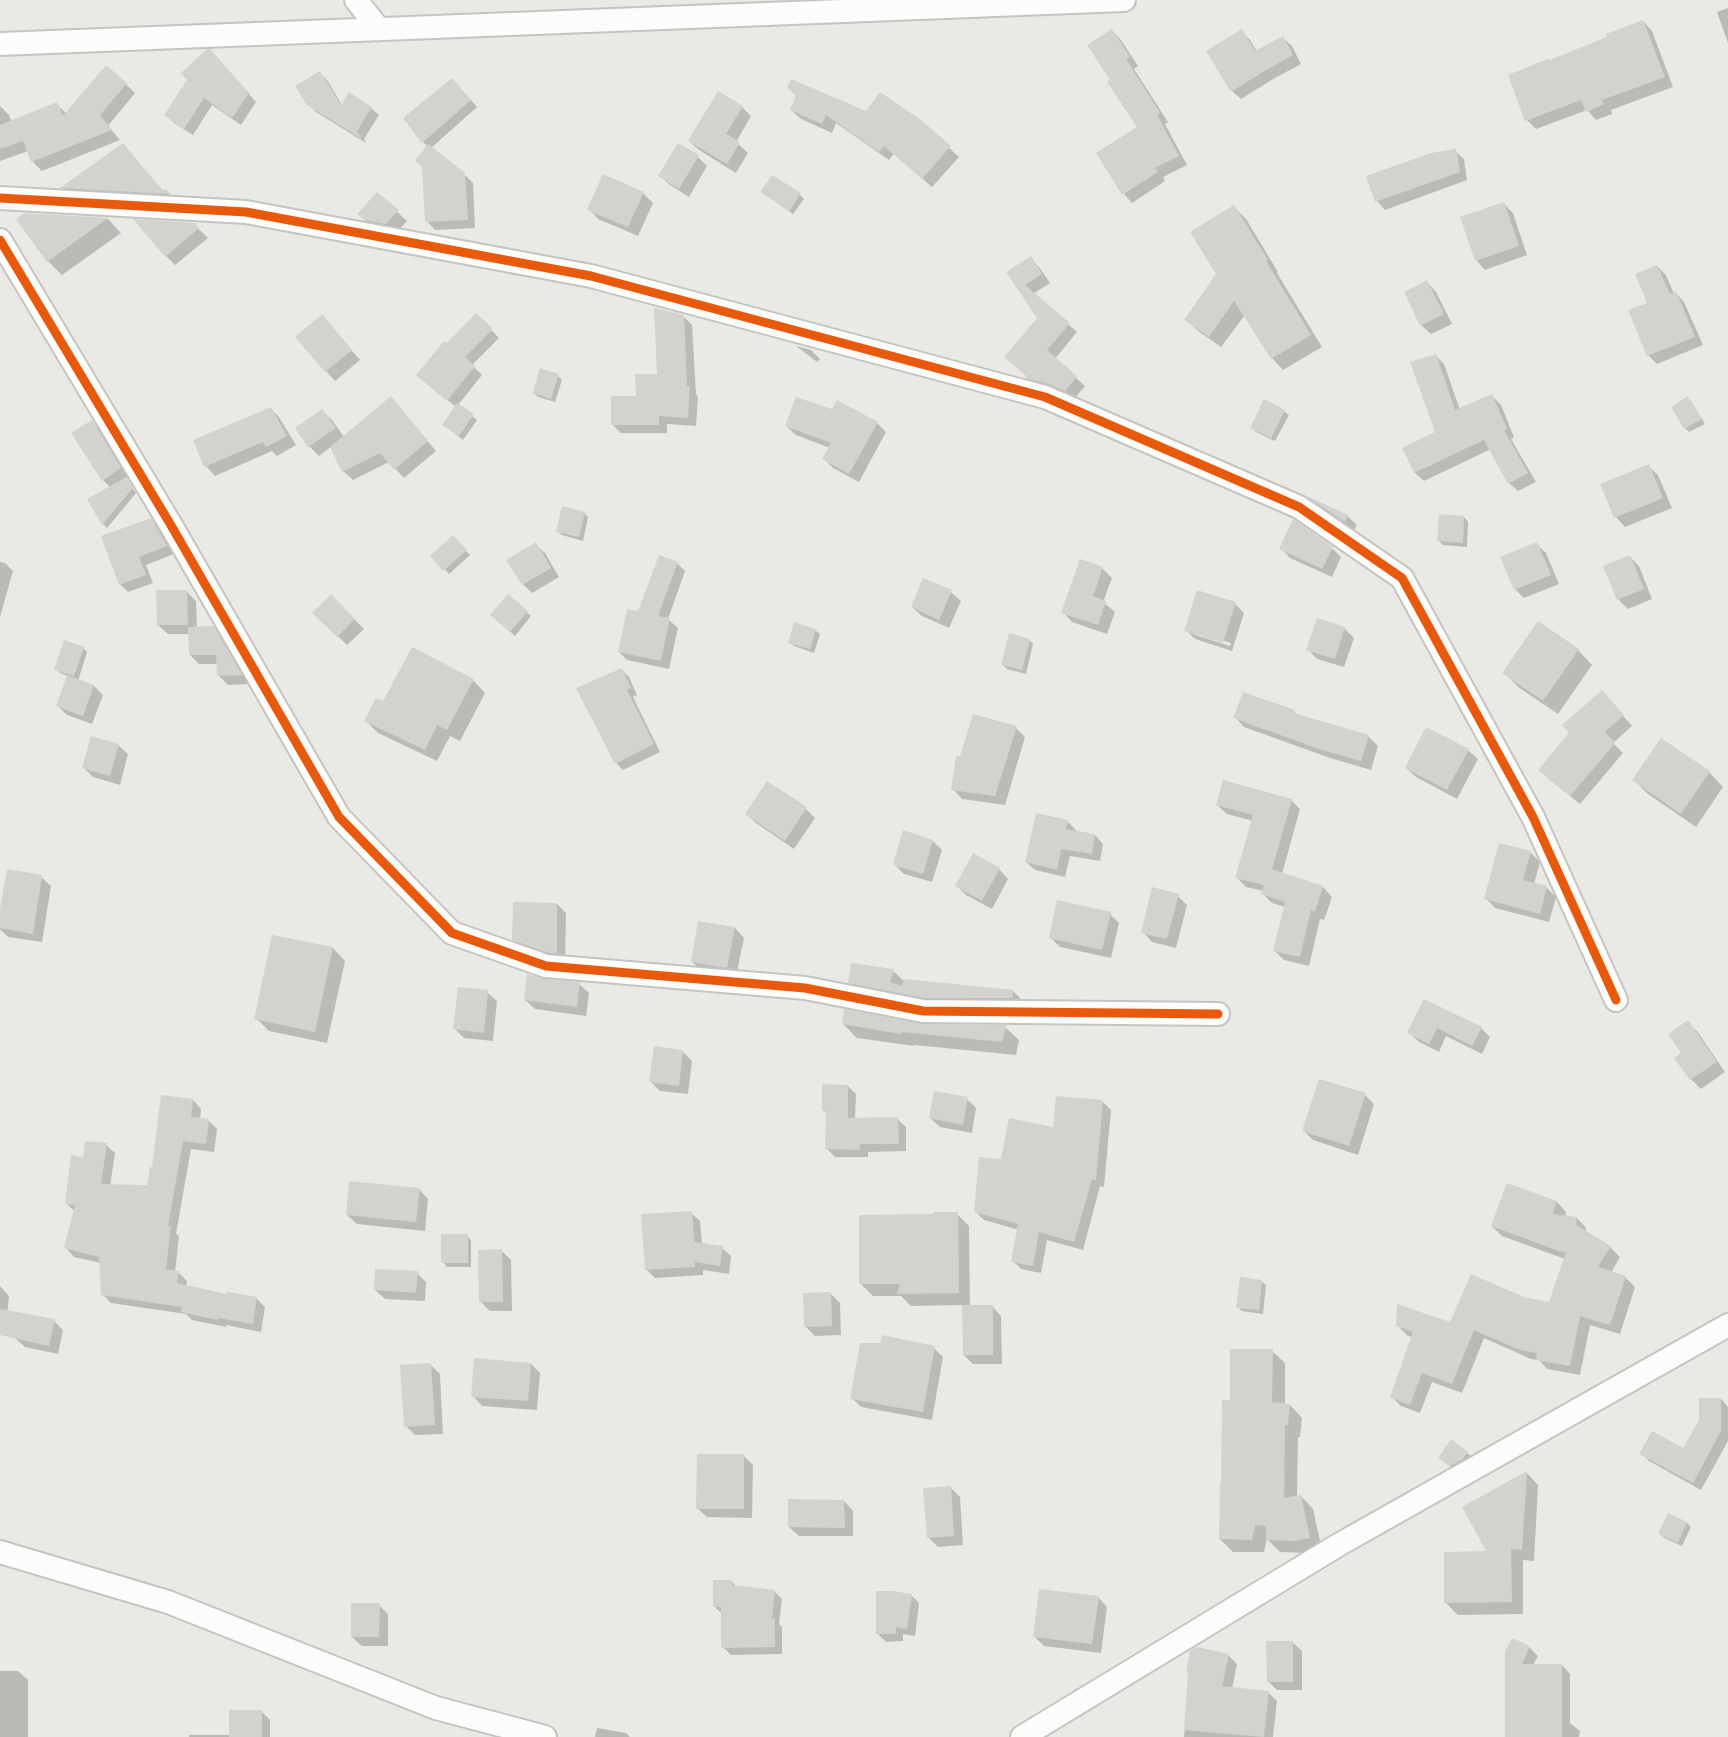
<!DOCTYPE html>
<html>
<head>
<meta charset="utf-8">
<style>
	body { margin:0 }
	canvas { display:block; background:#eae9e4 }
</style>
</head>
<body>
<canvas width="1728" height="1737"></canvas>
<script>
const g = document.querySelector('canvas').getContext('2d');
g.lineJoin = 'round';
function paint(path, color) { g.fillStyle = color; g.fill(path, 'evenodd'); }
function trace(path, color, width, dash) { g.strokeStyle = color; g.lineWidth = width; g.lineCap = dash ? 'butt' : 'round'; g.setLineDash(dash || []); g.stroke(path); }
const shadow = new Path2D(`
	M1728 8V43L1717 12Z
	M1643 21 1652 31 1673 87 1611 110 1612 114 1596 120 1587 110 1536 129 1527 120 1551 62Z
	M1112 31 1121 40 1138 66 1134 69 1168 122 1165 124 1187 165 1163 177 1165 181 1132 203 1124 194 1139 128 1113 80Z
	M1242 31 1250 40 1257 52 1283 38 1292 46 1301 64 1275 78 1241 99 1232 91Z
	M218 59 256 102 241 125 212 105 193 135 174 123 166 115 189 79Z
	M320 73 327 80 342 105 349 94 371 108 379 115 364 139 366 143 316 112 308 104Z
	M126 84 135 93 108 126 120 140 42 171 33 162 28 151 0 161V106L9 115 12 122 56 104 67 114Z
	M459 87 477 107 431 148 464 174 473 183 475 228 435 230 427 221 428 147 423 142Z
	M788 88 866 113 920 121 959 157 932 187 894 154 889 160 836 123 832 133 801 119 791 110 797 96Z
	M742 107 751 116 736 142 748 153 736 173 699 150 689 141Z
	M123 145 164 192 166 191 180 205 74 199 63 188Z
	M1455 151 1464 159 1467 180 1385 210 1377 201 1368 177Z
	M698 157 707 166 689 197 670 185 660 176Z
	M604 176 643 193 653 203 638 236 598 219 589 209Z
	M762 192 800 195 804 199 793 214Z
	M378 194 407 221 396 233 369 224 359 214Z
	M1503 203 1513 213 1527 255 1485 270 1476 260Z
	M1234 207 1246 219 1278 272 1277 273 1322 347 1283 370 1272 358 1245 315 1221 347 1198 331 1186 319 1218 274Z
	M26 214 108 219 121 233 62 275 48 261Z
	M194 224 208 238 175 265 166 256Z
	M1030 258 1039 267 1050 283 1033 294 1077 332 1055 359 1085 386 1074 399 1035 386 1027 378 1039 318 1008 273Z
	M1657 266 1666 275 1674 294 1676 293 1684 302 1703 345 1657 364 1648 355 1649 304Z
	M1427 282 1436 292 1452 324 1431 334 1421 325Z
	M476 315 499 338 472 365 482 375 458 405 477 420 463 440 444 425 456 407 418 375Z
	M322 316 360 360 335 381 326 371Z
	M683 316 692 325 696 394 698 397 696 426 667 424V433H621L612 424 658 375Z
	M796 346 811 350 820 359 817 362Z
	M1435 355 1444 364 1460 410 1492 396 1501 405 1514 437 1511 439 1536 482 1518 491 1509 483 1491 449 1424 481 1415 473 1404 449 1436 433Z
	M558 376 562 380 555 402 538 397 534 393Z
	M1688 398 1705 424 1689 432 1685 428Z
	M270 408 279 417 296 445 277 456 272 451 215 476 206 466 195 441Z
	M400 408 436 451 404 478 389 462 353 480 343 471 331 447 319 456 309 446 297 429 322 411 332 420 344 437Z
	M833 411 877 423 886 432 859 482 833 468 824 459 830 448 796 435 786 426Z
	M1284 411 1289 415 1275 441 1256 432 1252 428Z
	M92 422 100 430 128 477 126 479 136 493 107 528 103 524 110 487 103 480Z
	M1648 466 1658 475 1672 508 1625 527 1616 517 1602 485Z
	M1312 500 1347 516 1357 525 1354 530Z
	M584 513 588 517 583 541 562 535 557 531Z
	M1464 517 1468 522 1467 547 1443 545 1439 541Z
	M150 519 158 527 174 554 146 565 153 583 128 592 120 584Z
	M453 537 470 555 449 574 432 556Z
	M535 544 545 553 559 577 532 593 523 584Z
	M1536 544 1546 553 1559 584 1524 598 1515 589Z
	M1281 548H1332L1341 557 1332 577 1290 558Z
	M1630 557 1639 566 1652 599 1628 609 1618 599 1605 567Z
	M0 562 5 563 13 571 0 617Z
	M677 563 685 571 668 619 678 628 669 669 627 660 619 652Z
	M1102 568 1112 578 1103 602 1115 612 1107 634 1072 622 1063 612Z
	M187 592 196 601 197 628H213L223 638 250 684 228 685 218 675V664H199L190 655V634H168L158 625Z
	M951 592 961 601 949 628 922 616 912 607Z
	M331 596 364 629 347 645 314 613Z
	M508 596 531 616 515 636 496 619Z
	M1235 604 1244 613 1232 651 1195 639 1186 630ZM1195 632 1231 643 1230 646 1195 635Z
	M1344 628 1354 638 1344 667 1317 659 1308 649Z
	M815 630 820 634 814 653 794 646 790 642Z
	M1029 640 1033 644 1026 674 1007 669 1003 665Z
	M83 648 87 652 78 681 94 686 103 695 92 724 67 715 58 706 68 676 60 673 56 669Z
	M1578 650 1592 665 1558 714 1518 687 1504 672Z
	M622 670 629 677 637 695 633 697 660 752 623 770 616 763Z
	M473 680 485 693 460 741 450 736 437 761 378 733 366 721Z
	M1611 702 1632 726 1613 743 1623 753 1580 804 1549 779Z
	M1294 712 1298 716 1368 736 1378 746 1371 770 1330 758 1244 727 1235 717Z
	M1016 728 1025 737 1005 805 962 799 953 789 961 758Z
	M1662 740 1709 772 1723 787 1696 827 1648 794 1634 780Z
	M118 745 128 754 120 785 93 777 84 768Z
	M1468 750 1478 759 1457 799 1416 777 1406 768Z
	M767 783 806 809 815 818 794 849 756 823 747 814Z
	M1291 800 1300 809 1282 874 1323 887 1332 897 1324 920 1320 919 1309 966 1284 960 1275 951 1285 907 1272 903 1263 894 1264 891 1246 887 1237 878 1253 821 1227 814 1217 805Z
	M1067 821 1076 830 1075 832 1095 835 1103 844 1100 861 1070 856 1065 877 1035 870 1026 862Z
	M933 841 942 850 932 882 904 874 894 864Z
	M1500 845 1531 853 1540 862 1534 884 1546 887 1556 897 1549 922 1495 908 1486 898Z
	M999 869 1008 879 992 909 966 895 957 886Z
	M41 877 51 886 42 942 8 937 0 929V918Z
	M1178 896 1187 905 1176 948 1152 942 1143 932Z
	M557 904 566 913 565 962 523 949 514 939Z
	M1110 914 1119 923 1111 958 1060 947 1050 937Z
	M735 928 744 938 736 976 702 971 692 962Z
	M333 948 345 961 327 1043 269 1031 256 1018Z
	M893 971 905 982 1013 991 1027 1005 939 1011 864 996 850 982Z
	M544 981 579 984 589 993 586 1016 535 1009 525 1000Z
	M487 992 497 1001 493 1041 464 1038 455 1029Z
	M1425 1001 1481 1028 1490 1037 1482 1054 1446 1036 1439 1052 1419 1042 1409 1033Z
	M1687 1022 1697 1031 1725 1072 1701 1089 1691 1079 1676 1058 1683 1053Z
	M843 1024 1005 1027 1019 1040 1016 1055 914 1045V1046L857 1038Z
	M682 1051 692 1061 688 1094 660 1091 651 1082Z
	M848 1086 856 1094 855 1119H897L906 1127V1151L868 1152V1157H835L827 1149V1114L823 1110Z
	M1365 1095 1374 1104 1358 1155 1313 1140 1304 1131Z
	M967 1099 976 1108 972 1133 940 1127 930 1118Z
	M193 1100 201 1109 200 1120H208L217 1129 214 1152 191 1149 176 1234 179 1236 175 1272H178L187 1281 186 1286 227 1295 257 1299 265 1307 261 1332 226 1325V1327L192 1320 186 1314 111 1303 103 1295 101 1263 74 1257 66 1248 75 1212 66 1203 85 1159 106 1145 115 1153 110 1186H149Z
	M1103 1102 1111 1110 1104 1187 1100 1186 1083 1250 1047 1240 1041 1273 1021 1269 1013 1261 1019 1230 984 1220 975 1211 1002 1161 1054 1129Z
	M1507 1184 1557 1202 1566 1212 1565 1217 1577 1218 1586 1228V1233L1610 1247 1620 1257 1611 1273 1625 1277 1635 1287 1620 1334 1590 1325 1580 1375 1547 1369 1539 1360 1531 1359 1484 1338 1462 1393 1432 1382 1420 1413 1401 1406 1391 1396 1412 1337 1408 1336 1398 1326 1450 1324 1523 1299 1550 1304 1565 1259 1502 1236 1492 1226Z
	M419 1189 428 1199 425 1231 357 1224 347 1215Z
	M691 1213 700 1221 702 1245 722 1248 731 1256 729 1274 703 1270V1275L655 1278 646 1269Z
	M957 1214 969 1226 970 1307 992 1306 1001 1316 1002 1364H973L964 1355V1305L911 1306 901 1296H873L861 1284Z
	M467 1236 471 1240V1267H447L443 1262Z
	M502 1251 511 1260 512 1311H490L481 1302Z
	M417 1273 426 1282 425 1301 385 1299 375 1290Z
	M1261 1281 1266 1285 1263 1314 1242 1311 1238 1307Z
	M0 1286 9 1296 6 1326 0 1325Z
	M831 1294 840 1303 841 1335 815 1336 805 1326Z
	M54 1321 63 1330 58 1354 25 1347 15 1338Z
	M881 1345 934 1348 943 1357 932 1420 861 1407 852 1398Z
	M1272 1351 1285 1363V1405H1290L1302 1418 1300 1437H1298L1297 1497 1301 1496 1313 1509 1322 1550 1307 1553 1280 1552 1267 1539 1264 1552H1233L1220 1539 1231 1402Z
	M430 1364 440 1374 443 1434 415 1435 406 1426Z
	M531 1364 540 1373 537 1410 482 1406 473 1396Z
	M1721 1399 1728 1407V1441L1701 1490 1649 1461 1641 1453 1684 1450Z
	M1467 1453 1472 1457 1455 1470 1444 1462Z
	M744 1456 753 1465 752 1518 707 1517 697 1508Z
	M1527 1473 1538 1485 1534 1561 1523 1560V1614L1458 1615 1446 1603 1488 1553Z
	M950 1487 960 1497 963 1545 938 1547 928 1537Z
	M844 1501 853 1511V1536H799L789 1527Z
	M1669 1515 1687 1523 1691 1527 1682 1546 1664 1538 1660 1534Z
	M732 1582 737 1587 774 1591 782 1599 779 1624 782 1627V1654L731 1655 723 1647 722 1614 715 1607Z
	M911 1595 919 1603 915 1636 903 1634V1641L886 1642 878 1634Z
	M1098 1597 1107 1607 1101 1653 1044 1646 1034 1636Z
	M379 1605 388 1614V1646H362L352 1637Z
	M1292 1642 1302 1651V1690H1277L1268 1681Z
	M1529 1647 1538 1656 1533 1665H1562L1570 1674V1723L1580 1731 1579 1737H1505L1507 1651Z
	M1228 1655 1237 1664 1232 1689 1268 1692 1277 1701 1273 1737H1184L1190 1675 1187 1672Z
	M0 1671H18L28 1680V1737H0Z
	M262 1712 270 1720V1737H189V1735H231Z
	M597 1728 626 1733 630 1737H595Z`);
const building = new Path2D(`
	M1643 20 1665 77 1602 100 1604 104 1586 112 1581 100 1525 121 1508 75 1550 58V60L1607 37 1606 34Z
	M1112 29 1130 57 1126 59 1160 113 1157 115 1179 156 1155 168 1158 172 1122 195 1096 153 1137 127 1107 82 1110 80 1087 45Z
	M1242 29 1255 51 1283 36 1293 55 1266 70 1231 92 1206 51Z
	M207 49H210L249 93 232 118 204 98 184 129 164 115 187 80 181 73Z
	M106 65 127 83 100 115 112 130 31 162 23 141 0 149V125L57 102 63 116Z
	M320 71 341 105 349 92 372 107 357 131 362 139 307 105 295 86Z
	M452 78 471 100 422 143 403 118Z
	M791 79 866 111 880 92 921 120 951 146 922 179 884 146 879 152 826 115 822 124 790 110 796 95 787 88Z
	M718 91 743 106 726 134 740 142 727 164 688 141Z
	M123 143 163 191 166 189 171 194 60 188Z
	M678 143 699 155 679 189 658 176Z
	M428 144 465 173 468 220 425 222 422 166 415 161Z
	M1456 149 1460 172 1375 202 1366 176 1431 153Z
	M603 174 644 192 628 227 587 210Z
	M772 175 801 193 789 211 760 192Z
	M377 192 399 210 386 224 364 220 357 214Z
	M1504 202 1519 246 1475 261 1460 217Z
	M1234 205 1268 260 1266 261 1311 335 1271 359 1234 301 1209 337 1184 320 1216 274 1190 232Z
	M25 213 108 218 47 262 16 219Z
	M133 219 195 223 199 228 165 257Z
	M1031 256 1042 274 1025 285 1070 323 1047 350 1077 376 1065 391 1049 384 1025 378 1026 376 1004 357 1037 318 1006 272Z
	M1657 265 1670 294 1676 291 1695 337 1647 356 1628 310 1647 303 1635 274Z
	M1427 280 1444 314 1420 326 1404 292Z
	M654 308 684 315 687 386H690L688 418 659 416V425H611V396H636L635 374H657Z
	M476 313 493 329 465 357 475 366 447 401 416 375 444 341 447 343Z
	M322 314 352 350 325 372 295 337Z
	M1436 354 1455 410 1492 394 1507 429 1504 430 1528 473 1508 484 1484 440 1414 473 1402 448 1435 432 1410 362Z
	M540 368 559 374 551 399 533 393Z
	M391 396 428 441 394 470 380 453 342 472 330 447Z
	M1688 396 1702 419 1684 429 1671 407Z
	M796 397 832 409 837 400 878 422 849 474 822 459 831 443 785 426Z
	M1264 399 1285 410 1271 438 1250 428Z
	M457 403 474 414 459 436 442 425Z
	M271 407 287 436 266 447 263 442 204 467 193 440Z
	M322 409 336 428 308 447 295 428Z
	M92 420 121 468 102 481 71 433Z
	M1649 464 1663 498 1614 518 1600 484Z
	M126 477 133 488 102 525 87 499Z
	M1305 495 1348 515 1345 522 1307 496Z
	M562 506 585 512 579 537 556 532Z
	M1439 514 1464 516 1463 543 1437 541Z
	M151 518 167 546 139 557 146 575 119 585 101 536Z
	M1293 519 1333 547 1322 569 1279 549Z
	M453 535 467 550 443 571 430 556Z
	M536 542 551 568 522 585 506 560Z
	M1537 542 1551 575 1514 590 1500 557Z
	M659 555 678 562 658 616 670 618 661 661 618 652 627 609 638 611Z
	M1630 555 1644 589 1617 600 1603 566Z
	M1080 559 1103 567 1093 596 1106 601 1098 625 1061 613Z
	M923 578 952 590 939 620 911 607Z
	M156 590H187L188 625H157Z
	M1197 590 1236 602 1223 643 1184 631Z
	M331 594 355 619 337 637 312 613Z
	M508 594 528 611 510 632 490 615Z
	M1317 618 1345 627 1335 659 1306 650Z
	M1538 621 1579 649 1543 701 1502 673Z
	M794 622 816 629 810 649 788 643Z
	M214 626 242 675 217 676 216 655H189L188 627Z
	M1009 633 1030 639 1022 670 1001 665Z
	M64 640 84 647 74 676 54 670Z
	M412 647 474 679 447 730 437 725 425 750 364 721 376 698 383 701Z
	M622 668 631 688 627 690 654 744 615 764 576 688Z
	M67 675 94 685 83 716 56 706Z
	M1602 690 1624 715 1605 732 1615 743 1570 796 1538 770 1569 733 1562 725Z
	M1243 692 1295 710 1294 713 1369 735 1361 761 1319 749 1233 718Z
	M973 714 1017 726 995 796 951 790 956 756H960Z
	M1426 727 1469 749 1447 790 1405 768Z
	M91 736 119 744 110 776 82 768Z
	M1661 738 1710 771 1681 814 1632 780Z
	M1223 780 1292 799 1272 869 1323 886 1315 912 1311 910 1300 957 1273 951 1285 902 1261 894 1264 885 1235 878 1253 815 1216 805Z
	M767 781 807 807 785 841 745 814Z
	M1036 813 1068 820 1066 829 1095 834 1092 854 1061 849 1057 870 1025 862Z
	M903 830 933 840 923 874 893 865Z
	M1499 843 1531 851 1523 880 1547 886 1540 914 1484 899Z
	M973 853 1000 868 982 901 955 886Z
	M7 869 42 875 33 934 0 928V909Z
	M1152 887 1179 894 1167 939 1141 933Z
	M1057 900 1111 912 1102 950 1049 938Z
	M513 902 557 903V953H549L512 940Z
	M698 921 735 927 727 968 691 962Z
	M272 935 333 947 315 1032 254 1019Z
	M851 963 894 969 890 982 901 986 905 979 1014 990 1012 998H924L848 983Z
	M527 974 545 979 580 982 577 1007 524 1000Z
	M458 987 488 990 484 1033 453 1029Z
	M1424 999 1482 1027 1472 1046 1437 1028 1429 1044 1407 1033Z
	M844 1009 923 1024 1006 1025 1002 1042 901 1032V1034L842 1024Z
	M1688 1020 1717 1062 1690 1080 1674 1058 1681 1053 1668 1034Z
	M654 1046 683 1050 679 1086 649 1082Z
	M1319 1079 1366 1093 1349 1146 1302 1131Z
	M822 1084 848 1085V1118L898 1117 899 1144H860V1150L825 1149 826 1111H822Z
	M934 1091 968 1097 963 1125 929 1118Z
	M161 1095 193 1099 191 1117 209 1119 206 1144 183 1141 168 1226H171L166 1269 179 1271 177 1283 226 1294 227 1292 257 1297 253 1324 218 1318V1320L181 1312 182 1307 101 1295 99 1257 64 1248 75 1205 65 1204 71 1155 83 1157 85 1141 107 1143 101 1184 147 1185 150 1167H152Z
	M1056 1096 1103 1100 1096 1180 1092 1179 1074 1242 1039 1232 1033 1266 1011 1262 1018 1224 974 1212 979 1157 1001 1159 1009 1118 1053 1127Z
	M349 1181 420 1188 416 1222 346 1215Z
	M1507 1183 1557 1201 1553 1214 1577 1217 1576 1225 1611 1246 1598 1267 1626 1276 1610 1325 1580 1316 1570 1366 1536 1360 1537 1353 1520 1350 1474 1330 1452 1384 1422 1373 1410 1405 1390 1397 1413 1332 1396 1326 1397 1304 1450 1322 1471 1274 1524 1297 1549 1302 1566 1252 1559 1251 1491 1226Z
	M692 1211 694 1242 723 1246 720 1266 695 1262V1267L645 1270 641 1214Z
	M934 1212H958L959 1293 897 1294 900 1284H859V1215L934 1214Z
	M441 1234H468V1263H441Z
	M502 1249 503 1302H479L478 1250Z
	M375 1269 418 1271 416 1293 374 1290Z
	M1240 1277 1262 1280 1259 1310 1236 1308Z
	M831 1292 832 1326 804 1327 803 1293Z
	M962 1305H993V1355H963Z
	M0 1309 55 1319 49 1346 0 1335Z
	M882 1335 935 1346 923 1412 850 1399 860 1343H880Z
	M1230 1349H1273L1272 1402 1290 1404 1288 1425H1285L1284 1498 1301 1495 1310 1538 1294 1541 1266 1540V1526L1255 1525 1252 1540 1219 1539 1220 1484H1221L1222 1400H1230Z
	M474 1358 531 1363 528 1401 471 1397Z
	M431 1363 435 1425 404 1427 400 1365Z
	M1699 1398H1721V1431L1693 1483 1639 1454 1652 1431 1683 1448 1699 1420Z
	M1451 1439 1468 1452 1463 1459 1450 1466 1438 1458Z
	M697 1454H744V1509H696Z
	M1527 1471 1522 1550 1511 1549 1512 1602 1444 1603V1552L1486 1551 1462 1507Z
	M951 1486 954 1536 927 1538 923 1488Z
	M788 1499 844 1500 845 1528 788 1527Z
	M1668 1513 1687 1522 1678 1543 1658 1534Z
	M713 1580H732V1585L775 1590 772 1618H775V1647L721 1648V1607H713Z
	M1039 1589 1099 1596 1092 1644 1033 1637Z
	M876 1591H892L912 1594 907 1629 896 1627V1634H876Z
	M351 1603H380L379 1637H351Z
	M1512 1638 1530 1646 1522 1664H1562V1737H1505V1651Z
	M1266 1641H1293V1682H1267Z
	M1197 1647 1229 1654 1222 1686 1269 1691 1264 1737 1184 1730 1188 1673H1186L1190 1651Z
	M229 1710H262V1737H229Z`);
const minor = new Path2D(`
	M356 0 379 29
	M0 44 1124 0
	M0 198 246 212 591 276 1045 397 1299 507 1402 578 1533 817 1616 1000
	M0 240 172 527 339 817 452 933 546 966 805 988 923 1011 1218 1014
	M0 1552 168 1602 436 1708 545 1737
	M1022 1737 1340 1544 1728 1325`);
const cycleway = new Path2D(`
	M0 198 246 212 591 276 1045 397 1299 507 1402 578 1533 817 1616 1000
	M0 240 172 527 339 817 452 933 546 966 805 988 923 1011 1218 1014`);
paint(shadow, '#0003');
paint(building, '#d3d2cf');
trace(minor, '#c4c4c3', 26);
trace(minor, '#fcfcfb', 22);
trace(cycleway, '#e8590c', 9);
</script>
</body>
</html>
